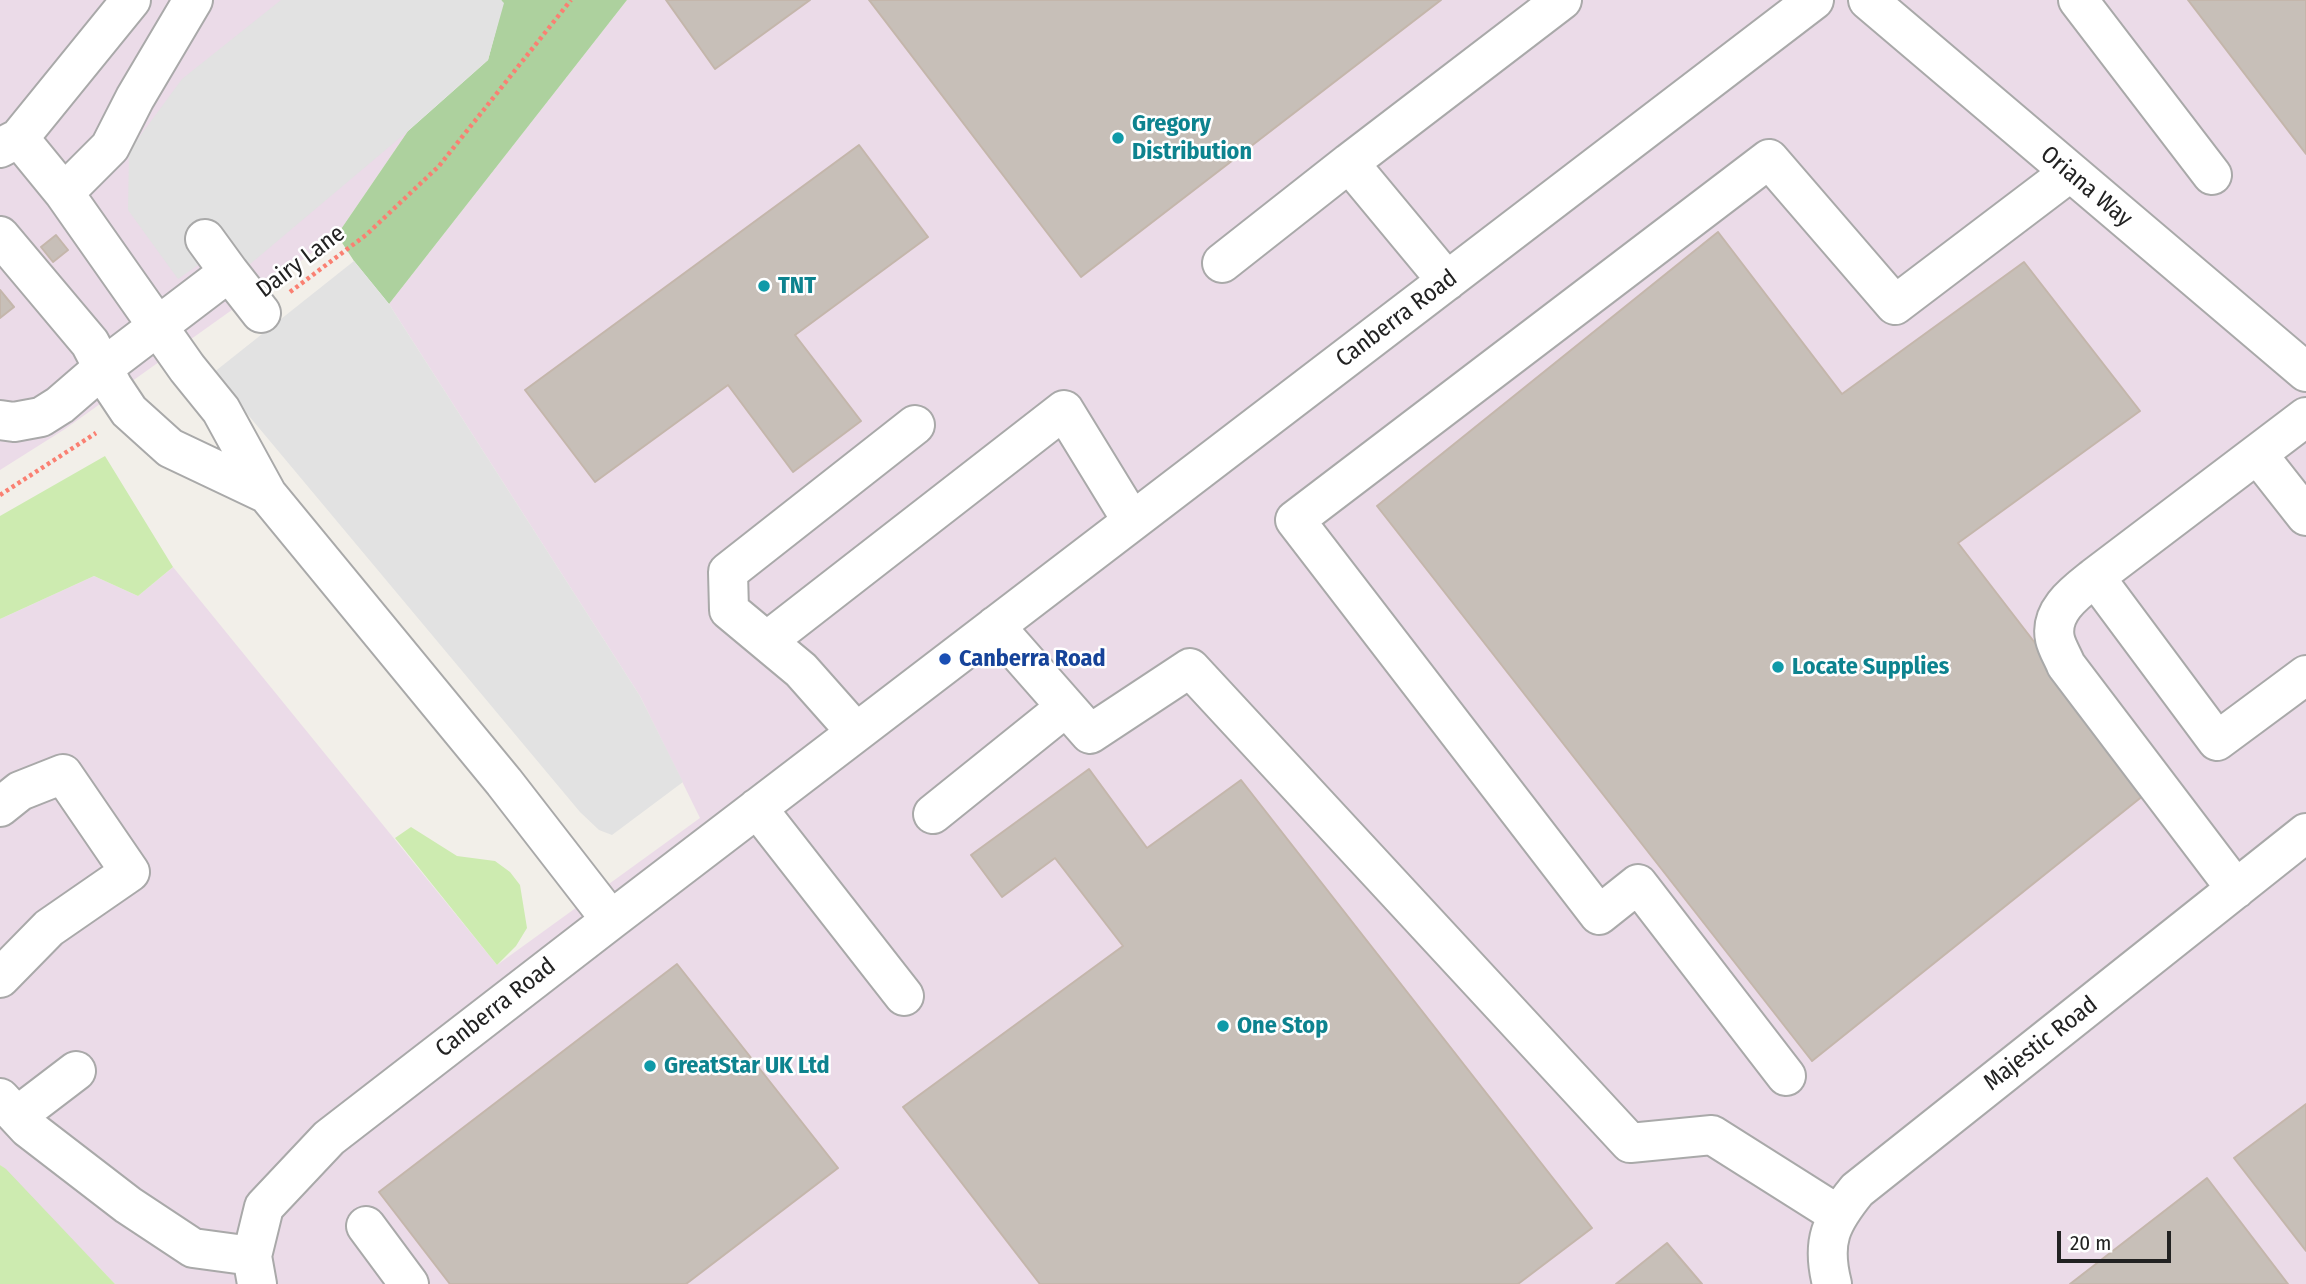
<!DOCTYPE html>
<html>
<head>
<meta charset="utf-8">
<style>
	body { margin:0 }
	#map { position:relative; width:2306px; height:1284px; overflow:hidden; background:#f2efe9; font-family:"Fira Sans Condensed",sans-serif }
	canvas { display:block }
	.scale { position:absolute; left:2057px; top:1231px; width:114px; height:32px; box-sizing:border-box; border:4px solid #222; border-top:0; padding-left:9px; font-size:21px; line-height:24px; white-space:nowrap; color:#222; -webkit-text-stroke:5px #fff; paint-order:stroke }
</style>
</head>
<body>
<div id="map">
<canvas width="2306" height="1284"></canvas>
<div class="scale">20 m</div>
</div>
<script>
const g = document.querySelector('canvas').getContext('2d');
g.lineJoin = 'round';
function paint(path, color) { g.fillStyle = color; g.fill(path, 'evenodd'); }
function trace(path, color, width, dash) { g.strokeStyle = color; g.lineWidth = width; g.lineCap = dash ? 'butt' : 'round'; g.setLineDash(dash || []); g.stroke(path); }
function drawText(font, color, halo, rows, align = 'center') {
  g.font = font + ' "Fira Sans Condensed",sans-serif'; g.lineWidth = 5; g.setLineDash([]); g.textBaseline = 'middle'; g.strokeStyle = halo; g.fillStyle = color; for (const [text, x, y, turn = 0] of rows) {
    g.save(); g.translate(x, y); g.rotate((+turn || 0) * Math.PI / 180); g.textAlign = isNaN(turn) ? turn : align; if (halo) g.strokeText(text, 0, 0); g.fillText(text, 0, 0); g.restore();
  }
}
const industrial = new Path2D(`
	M0 0H501L408 131 337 235 65 429 0 470Z
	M627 0H2306V1284H115L0 1165V619L94 576 138 596 173 567 497 965 700 818 640 696 389 304Z`);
const grass = new Path2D(`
	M105 456 173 567 138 596 94 576 0 619V516Z
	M411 827 457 856 495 861 510 872 520 885 527 928 516 946 497 965 395 838Z
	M0 1165 6 1169 115 1284H0Z`);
const forest = new Path2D(`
	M501 0H627L389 304 354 261 337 235 408 131 488 60 503 3Z`);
const parking = new Path2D(`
	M281 0H501L504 3 488 60 408 131 249 265 230 243 178 279 128 210 129 151 182 79Z
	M354 261 389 304 640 696 683 782 612 835 599 830 580 812 213 373Z`);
const building = new Path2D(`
	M666 0H810L715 69Z
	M869 0H1441L1081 277Z
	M2188 0H2306V154Z
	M859 145 928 237 795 335 861 421 793 472 728 385 595 482 525 390Z
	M1718 232 1842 394 2024 262 2140 411 1958 543 2149 791 1812 1061 1377 506Z
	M56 235 68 250 53 262 41 247Z
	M0 290 14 307 0 318Z
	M1089 769 1147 848 1241 780 1592 1228 1518 1284H1040L903 1107 1123 946 1055 858 1002 897 971 855Z
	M677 964 838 1168 686 1284H450L379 1192Z
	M2306 1104V1251L2234 1158Z
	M2207 1178 2288 1284H2070Z
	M1667 1243 1702 1284H1616Z`);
const path = new Path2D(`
	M290 292 366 235 439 166 571 0
	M0 495 96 433`);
const minor = new Path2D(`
	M1868 0 2306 372
	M2078 0 2212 175
	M19 138 64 193 187 368 221 410 267 494 504 782 611 920
	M0 148 19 138 131 0
	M64 193 110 147 135 98 193 0
	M0 236 90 343 113 387 129 411 170 448 267 494
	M205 239 229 272
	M1222 263 1349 163
	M1447 281 1349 163 1562 0
	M2306 417 2095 577 2217 741 2306 675
	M0 420 14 422 41 417 60 405 104 367 229 272 261 313
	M2258 455 2306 516
	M2095 577C2076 592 2049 611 2055 639 2057 648 2063 657 2066 665L2236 889
	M995 626 1090 734 1190 668 1630 1143 1712 1135 1837 1214
	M767 641 1064 410 1132 521
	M856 732 801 670 729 610 728 572 915 425
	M0 807 20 791 63 774 130 872 49 928 0 978
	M757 808 904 996
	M933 814 1066 707
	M1786 1076 1638 884 1599 915 1295 520 1769 159 1895 305 2069 173
	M0 1098 28 1128 128 1205 193 1248 252 1256
	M17 1116 76 1071
	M366 1226 409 1284
	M257 1284 252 1256 264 1207 329 1138 611 920 1814 0
	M1832 1284C1821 1241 1831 1222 1857 1190L2306 833`);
const markers = [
	[1118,138,7,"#0f9aa8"],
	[764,286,7,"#0f9aa8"],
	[945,659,7,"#1a4fb4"],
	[1778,667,7,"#0f9aa8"],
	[1223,1026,7,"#0f9aa8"],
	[650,1066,7,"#0f9aa8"]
];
const cultureNames = [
	["Gregory",1132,124],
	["Distribution",1132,152],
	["TNT",778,286],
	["Locate Supplies",1792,667],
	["One Stop",1237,1026],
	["GreatStar UK Ltd",664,1066]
];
const streetNames = [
	["Oriana Way",2086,187,40],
	["Dairy Lane",301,262,-37],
	["Canberra Road",1397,319,-37],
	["Canberra Road",496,1008,-38],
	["Majestic Road",2041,1044,-38]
];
const transitNames = [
	["Canberra Road",959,659]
];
paint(industrial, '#ebdbe8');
paint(grass, '#cdebb0');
paint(forest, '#add19e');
paint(parking, '#e2e2e2');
paint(building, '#c7bfb8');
trace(building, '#c4b6ab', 2);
trace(minor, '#a9a9a9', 42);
trace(path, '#fa8072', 4.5, [3.5, 3.5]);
trace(minor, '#fff', 38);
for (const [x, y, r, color] of markers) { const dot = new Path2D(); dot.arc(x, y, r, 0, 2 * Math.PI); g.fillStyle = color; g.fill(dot); trace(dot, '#fff', 2.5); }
drawText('bold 24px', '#0d838f', '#fff', cultureNames, 'left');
drawText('24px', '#222', '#fff', streetNames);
drawText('bold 24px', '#164399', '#fff', transitNames, 'left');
</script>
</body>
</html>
